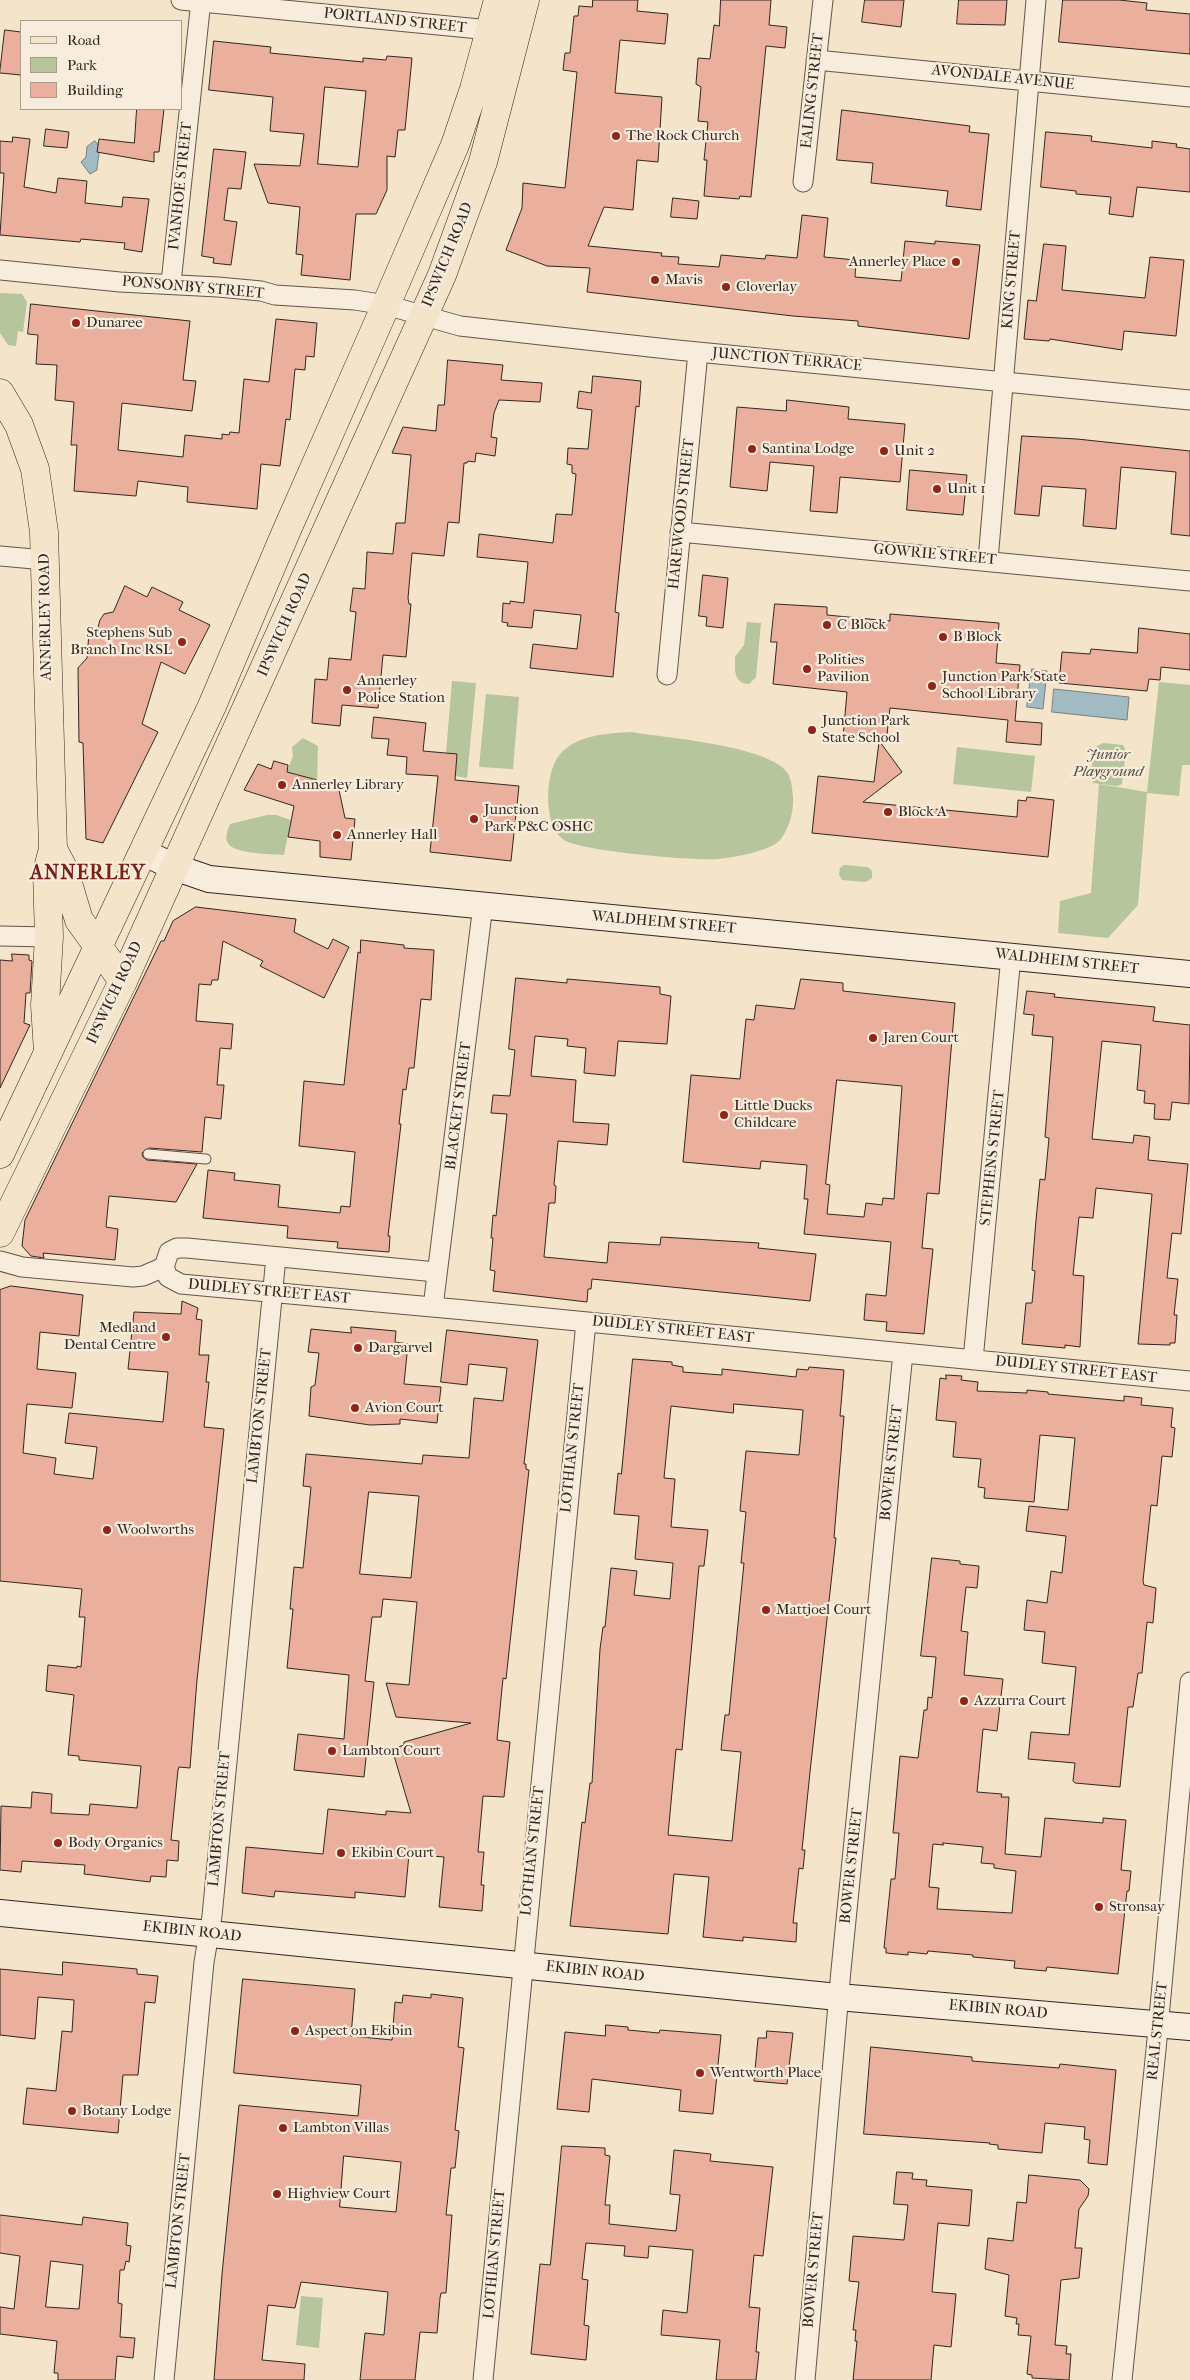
<!DOCTYPE html>
<html>
<head>
<meta charset="utf-8">
<style>
	body { margin:0 }
	#map { position:relative; width:1190px; height:2380px; overflow:hidden; background:#f4e4ca; font-family:"IM FELL French Canon",serif }
	canvas { display:block }
	.legend { position:absolute; left:20px; top:20px; width:162px; height:90px; box-sizing:border-box; background:#f8eddd; border:1px solid #a99d91; margin:0; padding:6px 9px; list-style:none; font-size:15px; color:#332620 }
	.legend li { display:flex; align-items:center; gap:10px; height:25px }
	.legend b { width:25px; border:1px solid #a99d91 }
</style>
</head>
<body>
<div id="map">
<canvas width="1190" height="2380"></canvas>
<ul class="legend">
<li><b style="height:6px;background:#f4e4ca"></b>Road</li>
<li><b style="height:14px;background:#b6c59b"></b>Park</li>
<li><b style="height:14px;background:#ebaf9d"></b>Building</li>
</ul>
</div>
<script>
const g = document.querySelector('canvas').getContext('2d');
g.lineJoin = 'round';
function paint(path, color) { g.fillStyle = color; g.fill(path, 'evenodd'); }
function trace(path, color, width, dash) { g.strokeStyle = color; g.lineWidth = width; g.lineCap = dash ? 'butt' : 'round'; g.setLineDash(dash || []); g.stroke(path); }
function drawText(font, color, halo, rows, align = 'center') {
  g.font = font + ' "IM FELL French Canon",serif'; g.lineWidth = 4.5; g.setLineDash([]); g.textBaseline = 'middle'; g.strokeStyle = halo; g.fillStyle = color; for (const [text, x, y, turn = 0] of rows) {
    g.save(); g.translate(x, y); g.rotate((+turn || 0) * Math.PI / 180); g.textAlign = isNaN(turn) ? turn : align; if (halo) g.strokeText(text, 0, 0); g.fillText(text, 0, 0); g.restore();
  }
}
const green = new Path2D(`
	M0 293 22 294 27 302 23 332 18 331 16 346 8 345 0 333Z
	M747 622 761 623 756 677 749 684 742 683 737 678 735 671V657L744 645Z
	M452 681 476 683 467 778 455 776 457 754 446 753Z
	M1159 682 1190 685V765H1182L1179 796 1147 793 1138 905 1108 938 1058 933 1060 901 1091 893 1099 784 1147 792Z
	M486 694 519 697 513 769 479 767Z
	M631 732C666 738 764 745 786 771 792 778 792 789 793 797 794 811 789 828 781 839 772 851 732 858 717 859 693 861 581 851 564 840 542 826 544 767 563 751 580 735 608 733 631 732Z
	M303 738 318 746 317 780 287 772 293 756 292 747Z
	M1103 743 1123 745 1126 751 1122 784 1117 786 1093 783 1090 776 1095 747Z
	M957 747 1035 756 1031 792 953 784Z
	M267 815H276L291 820 284 855C272 854 233 854 228 843 224 837 228 831 230 824Z
	M844 865 868 867 872 871V878L866 882 842 880 839 875 840 868Z
	M301 2296 323 2298 319 2348 296 2345Z`);
const water = new Path2D(`
	M95 141C103 147 97 160 97 170L90 174 81 162 86 157 87 147Z
	M1032 669 1047 671 1043 709 1027 707Z
	M1054 689 1129 697 1127 720 1052 712Z`);
const building = new Path2D(`
	M593 0H638L637 11 668 14 665 44 620 40 615 93 662 97 658 162 637 160 633 210 604 207 588 246 662 253 661 256 679 257 678 264 719 267 721 255 765 259 766 255 797 258 802 215 828 218 824 257 856 260 855 277 901 281 905 241 935 244V241L980 245 969 339 858 326V321L793 316 587 292 590 268 547 266 506 250 522 208 523 183 565 188 577 72 563 70 565 53H570L574 16H578L579 6 592 7Z
	M721 0H771L769 25 787 27 785 48 766 46 751 197 740 196 739 199 704 196 707 160H704L708 122 698 121 701 87 696 84 698 58 710 59 714 25 719 26Z
	M865 0H904L901 27 862 22Z
	M959 0H1007L1005 25 957 24Z
	M1063 0H1119L1147 3 1146 10 1190 14V54L1059 42Z
	M5 30 21 32V75L0 73Z
	M214 41 271 47 270 53 363 62V58L386 60 387 56 412 58 405 130H398L395 157 387 156V190L376 214H356L350 280 301 275 303 255 296 254 300 207 268 203 254 164 300 166 304 134 270 131 273 97 209 90ZM325 87 366 91 358 167 318 164Z
	M137 109H164L159 152H154V162L97 152 99 139 134 143Z
	M842 110 970 126 969 132 989 134 981 210 946 206 948 191 871 183 873 163 837 160Z
	M46 129 69 132 67 148 44 146Z
	M1046 132 1092 136 1091 141 1152 148V141L1177 144 1176 147 1190 149V192L1137 187 1133 217 1109 214 1111 197 1076 194V191L1041 187Z
	M13 137 30 139 24 187 56 193 58 178 87 181 85 203 122 207 123 197 149 199 142 252 124 249 125 243 81 239 80 242 0 235 4 173H0V141L12 142Z
	M214 149 246 152 241 189 228 188 224 220 237 222 231 265 213 263 214 258 202 256Z
	M673 198 699 201 697 219 671 217Z
	M1044 244 1066 246 1062 290 1145 298 1150 257 1184 260 1176 336 1124 331 1122 350 1050 339 1049 341 1024 339 1028 300 1036 301Z
	M31 304 190 321 183 380 196 381 192 411 122 403 118 450 183 457 185 435 222 439V434L229 435 230 432 239 433 244 379 269 382 276 319 317 323 314 357 306 356 305 370 295 369 290 420 286 419 280 466 261 464 257 509 187 502 188 487 138 481 136 496 74 491 77 445H71L74 402 55 400 57 365 36 364 38 335 28 334Z
	M448 360 503 365 501 380 542 383 540 402 499 400 494 413 491 437 497 438 495 456 476 453 475 462 468 461 467 463H464L459 523 448 522 444 556 412 553 408 598 409 604H411L406 657 383 655 378 708 342 705 340 726 312 723 315 679 327 680 329 658 351 660 356 612 350 611 353 588 365 589 367 552 393 554 396 523H405L411 455 392 453 403 427 436 431 438 405H444Z
	M593 376 641 381 639 407 636 406 615 612 619 613 613 677 530 668 533 644 577 649 581 615 534 610 532 628 507 626 508 623 502 622 503 603 510 604V601L524 603 528 562 477 557 479 534 553 543 556 514 572 515 576 474 572 473V465L567 464 568 448 588 449 592 410 577 408 579 391 591 393Z
	M787 400 849 407 848 419 905 424 900 482 840 477 837 513 810 511 814 466 770 462 767 491 730 487 737 407 786 411Z
	M1022 436 1077 439 1190 451V536L1171 534 1176 472 1121 467 1116 529 1083 526 1086 489 1042 486 1039 516 1015 514Z
	M910 470 967 475 963 515 907 510Z
	M703 575 728 578 723 628 706 626 707 617 699 616Z
	M125 586 147 597 152 587 183 602 179 610 210 625 185 674 161 662 142 724 158 732 103 843 86 839 83 743 79 742 78 668 87 658 89 633 96 634 100 620 104 614 113 612Z
	M775 604 827 607V615L890 621V614L999 623 996 663 1020 665 1015 721 1042 723 1041 745 1006 742 1008 720 890 708 886 743 880 742 902 772 863 802 1017 817 1018 800 1026 801 1027 797 1054 800 1048 857 812 833 818 776 874 782 879 742 843 738 847 692 773 684 777 642H771Z
	M1139 628 1190 634V670L1161 667 1160 680 1149 679 1147 691 1059 683 1062 652 1090 654 1091 649 1137 653Z
	M374 717 426 723 423 751 457 754 455 780 519 786 511 861 430 852 438 776 406 774 407 757 387 755 389 739 372 738Z
	M274 761 288 765 287 772 317 780 316 790H339L345 818 355 819 351 860 320 857V841L288 837 294 806 244 790 258 764 271 769Z
	M196 907 296 919 294 932 328 949 333 939 349 947 324 998 260 966 263 961 223 941 218 980H212L211 985 199 984 196 1021 233 1024 231 1049 220 1048 217 1085H224L221 1119 205 1117 202 1152 149 1148 142 1153 143 1157 147 1160 197 1164 176 1202 109 1196 106 1227 118 1229 115 1260 43 1253 44 1258 31 1256 22 1246 25 1220 161 941H164L173 921Z
	M361 940 404 945V948L434 950 431 1000 421 999 414 1068H409L406 1090 403 1089 399 1124H401L388 1236H390L389 1252 337 1248 338 1242 287 1238 288 1226 203 1218 208 1170 235 1173 234 1180 280 1185 278 1207 340 1213 341 1206 350 1207 355 1152 299 1146 304 1081 344 1085 358 952 360 953Z
	M12 954 29 955V960L32 961 30 993H26L24 1023 30 1025 0 1088V960L12 961Z
	M516 978 567 983V979L660 987V994L671 996 667 1044 618 1041 615 1076 584 1073 586 1048 567 1046 568 1039 535 1036 531 1076 576 1080 573 1122 609 1124 607 1145 558 1141 554 1185 556 1186 555 1203H549L544 1257 607 1263 609 1242 660 1245 661 1237 759 1243 758 1248 816 1254 810 1301 592 1279 591 1289H588L587 1302 493 1291 495 1271 490 1270 493 1238H491L493 1215 496 1216 507 1114 491 1113 493 1095 510 1096 515 1050 509 1049Z
	M801 979 843 983V991L955 1003 939 1194 927 1193 922 1248 933 1249 924 1334 886 1331 887 1322 864 1320 866 1294 886 1296 891 1242 804 1234 808 1199H804L807 1165 761 1161 760 1169 683 1162 691 1075 740 1079 746 1019 754 1020 756 1005 794 1009ZM837 1080 902 1086 894 1199 883 1198 882 1205 866 1203 864 1217 827 1214 830 1185 826 1184Z
	M1027 991 1055 994 1054 997 1155 1007 1153 1021 1190 1025 1189 1104 1172 1102 1170 1120 1154 1119 1155 1104 1144 1103 1145 1091 1137 1090 1141 1045 1102 1041 1092 1139 1133 1143 1134 1135 1150 1137 1148 1160 1188 1164 1181 1234 1172 1233 1167 1278 1178 1279 1174 1315H1177L1175 1343H1170V1345L1138 1344 1152 1194 1096 1188 1093 1218 1079 1217 1073 1275 1084 1276 1080 1347 1065 1345V1348L1022 1344 1026 1303H1032L1035 1271 1032 1270 1036 1220 1040 1179 1045 1180 1049 1138 1045 1137 1053 1037 1032 1035 1034 1015 1024 1014Z
	M11 1286 83 1295 79 1336 40 1332 37 1369 76 1373 72 1408 27 1404 23 1453 56 1458 54 1474 93 1479 97 1447 65 1443 69 1413 163 1422 168 1372 128 1369 134 1312 181 1314 182 1301 198 1308 196 1319 202 1320 199 1355H209L206 1382H209L204 1427 224 1429 197 1680 190 1768 179 1767 178 1770 171 1840 179 1841 178 1861 167 1860 166 1877 151 1876 150 1882 84 1874 85 1865 22 1861 21 1872 0 1870 1 1806 31 1808 32 1792 52 1794 51 1813 89 1815 90 1804 137 1808 141 1766 79 1760V1756L68 1755 74 1695 46 1691 48 1665 77 1668V1666L81 1667 85 1617H79L82 1589 0 1581V1290Z
	M351 1327 396 1331 395 1342 408 1344 404 1384 441 1387 437 1423 400 1419V1424L370 1425 309 1416 311 1387 315 1385 319 1353 308 1352 311 1329 351 1333Z
	M447 1330 538 1340 524 1464H526V1469L529 1470 526 1496 506 1679 503 1678 497 1740 510 1742 504 1797 483 1796 478 1852H484L481 1885H484L482 1911 439 1907 444 1857 409 1854 405 1897 355 1892V1898L275 1891 274 1897 242 1893 246 1847 323 1854 328 1809 386 1815V1811L411 1813 392 1749 404 1745V1742L471 1723 396 1717 386 1683 409 1685 417 1602 383 1599 381 1617H372L365 1681 374 1682 364 1777 294 1770 298 1734 344 1739 349 1675 287 1668 293 1609H290L294 1567 303 1568 311 1487 303 1486 306 1454 422 1464 423 1455 469 1458 474 1398 503 1401 507 1368 469 1364 467 1385 441 1382ZM369 1492 419 1496 411 1578 360 1574Z
	M633 1359 672 1362V1365L683 1367V1372L722 1375V1369L796 1377 797 1369 808 1370 809 1367 844 1370 840 1416H844L834 1538H836L810 1772 802 1850H805L803 1869 799 1868 793 1923H797L796 1942 743 1937V1941L703 1937 709 1877 674 1874 668 1934 570 1926 582 1822 585 1823 590 1783H592L600 1649 603 1627H605L611 1568 637 1571 634 1595 670 1599 673 1563 635 1559 639 1516 614 1514 618 1473 621 1474ZM734 1404 803 1410 799 1455 746 1451 740 1511 746 1512 741 1563H744L729 1715H725L721 1750 741 1752 732 1841 668 1835 676 1749 682 1750 699 1566H704L708 1530 671 1527 675 1479 664 1478 671 1406 733 1413Z
	M946 1375 962 1376 961 1380 978 1382 977 1391 1027 1393V1390L1048 1392V1394L1124 1401V1396L1142 1398 1141 1405 1173 1408 1171 1427 1175 1428 1172 1457 1162 1456 1157 1506 1151 1505 1143 1581 1144 1585 1156 1588 1153 1623 1147 1622 1142 1673H1138L1133 1707H1128L1120 1787 1075 1783 1073 1781 1075 1763 1028 1759 1031 1732 1069 1735 1076 1667 1042 1663 1045 1632 1024 1630 1027 1600 1047 1603 1051 1571 1062 1573 1066 1536 1026 1531 1029 1506 1068 1510 1075 1438 1040 1435 1034 1502 984 1498 985 1488 978 1487 981 1459 953 1457 956 1422 936 1420 940 1378 946 1379Z
	M932 1558 960 1561V1564L979 1566 977 1588 966 1587 961 1631 968 1632 964 1675 1003 1679 997 1731 983 1729 977 1792 1002 1794 1001 1797H1009L1005 1854 1041 1857 1045 1818 1103 1823V1818L1126 1820 1121 1870 1131 1871 1129 1891H1127L1118 1974 1047 1967 1046 1971 1014 1968 1015 1961 973 1957V1955L928 1951 927 1954 908 1952V1955L886 1953V1948H884L891 1879H895L899 1833H893L900 1756 918 1758 924 1710H927L928 1697 932 1698 936 1657 921 1656ZM943 1843 983 1847 981 1863 994 1864V1868L1016 1871 1012 1913 937 1909 939 1888 929 1887 933 1844 943 1845Z
	M63 1962 137 1969V1974L158 1976 155 2003 145 2002 138 2075H123L118 2133 23 2124 27 2088 56 2091 62 2031 72 2032 74 2000 38 1997 35 2039 0 2035V1969L62 1975Z
	M243 1979 355 1989 351 2036 392 2040 395 2002 402 2003 403 1995 431 1998V1994L463 1998 458 2047 464 2048 455 2130 459 2131 455 2168H451L446 2215H452L446 2293H441L440 2298 437 2333 420 2332 415 2380H360L365 2333 384 2335 388 2292 301 2282 295 2308 268 2305 262 2360 305 2364 304 2380H214L222 2274 239 2105 358 2116 361 2085 234 2073ZM344 2156 401 2162 396 2212 340 2207Z
	M606 2025 628 2027V2030L659 2033 660 2030 721 2035 713 2114 679 2111 681 2090 592 2079 589 2112 557 2109 565 2032 605 2036Z
	M767 2031 793 2033 787 2084 754 2081 758 2038H766Z
	M871 2047 972 2057V2061L1059 2068 1060 2064 1116 2070 1107 2165 1088 2163 1090 2140 1084 2139 1085 2127 1045 2123 1042 2153 998 2149V2145L989 2144 990 2143 864 2134Z
	M562 2146 605 2148V2155L610 2156 605 2205H610L609 2224 676 2231 680 2195 670 2194 674 2150 711 2154 710 2161 773 2167 763 2256 754 2255 749 2307 760 2308 756 2352H759L756 2380H716L720 2340 661 2335 663 2310 687 2313 693 2250 649 2246 648 2258 624 2256 625 2246 586 2243 582 2279 588 2280 584 2325 589 2326 586 2360 531 2354 540 2264 550 2265Z
	M897 2172 913 2173 912 2179 927 2180 926 2186 972 2190 969 2226 938 2223 932 2292 956 2294 951 2347 934 2345 931 2380H853L857 2341H855L856 2330H853L859 2282 849 2281 853 2236 904 2240 908 2205 894 2204Z
	M1029 2175 1080 2180 1089 2189 1088 2196 1079 2209 1075 2248H1082L1079 2278 1061 2280 1055 2345 1067 2346 1066 2354H1071L1069 2380 1032 2378V2375L1027 2374 1031 2336 1018 2335 1019 2324H1016L1017 2318 1005 2316 1009 2275 985 2269 988 2238 1013 2241 1017 2202 1026 2203Z
	M0 2215 82 2225 83 2217 128 2223 126 2245 131 2246 129 2262 126 2261 124 2270H120L118 2303 122 2304 120 2337 135 2338 133 2358 117 2356 115 2380H58V2373H54L57 2341 0 2334V2307L14 2309 20 2256 0 2253ZM51 2261 83 2265 79 2309 46 2307Z`);
const lane = new Path2D(`
	M148 1154 206 1159`);
const street = new Path2D(`
	M181 0 490 30
	M816 60 1190 97
	M803 182 823 0
	M0 270 120 282 218 287 261 291 275 295 355 300 386 305 460 326 677 350 1190 400
	M171 283 201 0
	M680 532 1190 581
	M0 556 45 560
	M988 560 1036 0
	M667 675 698 352
	M0 936 49 937
	M0 1261 22 1267 133 1277 143 1276 164 1267
	M436 1272 187 1248H177L169 1252 164 1267 168 1277 181 1284 465 1310 1190 1381
	M433 1307 483 905
	M973 1360 1011 956
	M164 2380 204 1962 212 1916 276 1257
	M483 2380 586 1322
	M805 2380 841 1970 903 1353
	M1122 2380 1156 2050 1190 1682`);
const secondary = new Path2D(`
	M143 852 174 867 209 879 1190 974
	M0 1913 838 1997 1190 2027`);
const primary = new Path2D(`
	M0 393 19 425 35 469 44 532 53 849 47 872 49 937 45 1005 48 1052
	M54 851 64 870 79 920 123 981`);
const highway = new Path2D(`
	M0 1154 212 706 286 532 386 305 455 145 474 89 498 0
	M0 1233 123 981 442 275 483 162 525 0`);
const markers = [
	[616,136,5,"#8f2418"],
	[956,262,5,"#8f2418"],
	[655,280,5,"#8f2418"],
	[726,287,5,"#8f2418"],
	[76,323,5,"#8f2418"],
	[752,449,5,"#8f2418"],
	[884,451,5,"#8f2418"],
	[937,489,5,"#8f2418"],
	[827,625,5,"#8f2418"],
	[943,637,5,"#8f2418"],
	[182,642,5,"#8f2418"],
	[807,669,5,"#8f2418"],
	[932,686,5,"#8f2418"],
	[347,690,5,"#8f2418"],
	[812,730,5,"#8f2418"],
	[282,785,5,"#8f2418"],
	[888,812,5,"#8f2418"],
	[474,819,5,"#8f2418"],
	[337,835,5,"#8f2418"],
	[873,1038,5,"#8f2418"],
	[724,1115,5,"#8f2418"],
	[166,1337,5,"#8f2418"],
	[358,1348,5,"#8f2418"],
	[355,1408,5,"#8f2418"],
	[107,1530,5,"#8f2418"],
	[766,1610,5,"#8f2418"],
	[964,1701,5,"#8f2418"],
	[332,1751,5,"#8f2418"],
	[58,1843,5,"#8f2418"],
	[341,1853,5,"#8f2418"],
	[1099,1907,5,"#8f2418"],
	[295,2031,5,"#8f2418"],
	[700,2073,5,"#8f2418"],
	[72,2111,5,"#8f2418"],
	[283,2128,5,"#8f2418"],
	[277,2194,5,"#8f2418"]
];
const streetNames = [
	["PORTLAND STREET",395,21,6],
	["AVONDALE AVENUE",1003,78,6],
	["EALING STREET",813,91,-84],
	["IVANHOE STREET",181,186,-84],
	["IPSWICH ROAD",448,255,-68],
	["KING STREET",1012,280,-85],
	["PONSONBY STREET",193,288,5],
	["JUNCTION TERRACE",787,360,5],
	["HAREWOOD STREET",682,514,-84],
	["GOWRIE STREET",935,555,5],
	["ANNERLEY ROAD",46,617,-91],
	["IPSWICH ROAD",285,625,-66],
	["WALDHEIM STREET",664,923,5],
	["WALDHEIM STREET",1067,962,6],
	["IPSWICH ROAD",115,993,-65],
	["BLACKET STREET",459,1106,-83],
	["STEPHENS STREET",993,1158,-84],
	["DUDLEY STREET EAST",269,1292,5],
	["DUDLEY STREET EAST",673,1330,6],
	["DUDLEY STREET EAST",1076,1370,6],
	["LAMBTON STREET",260,1416,-84],
	["LOTHIAN STREET",573,1448,-84],
	["BOWER STREET",892,1463,-84],
	["LAMBTON STREET",220,1819,-85],
	["LOTHIAN STREET",533,1851,-84],
	["BOWER STREET",852,1866,-84],
	["EKIBIN ROAD",192,1932,6],
	["EKIBIN ROAD",595,1972,6],
	["EKIBIN ROAD",998,2010,5],
	["REAL STREET",1158,2031,-84],
	["LAMBTON STREET",179,2221,-84],
	["LOTHIAN STREET",495,2254,-85],
	["BOWER STREET",814,2270,-85]
];
const poiNames = [
	["The Rock Church",626,136],
	["Annerley Place",946,262,"right"],
	["Mavis",665,280],
	["Cloverlay",736,287],
	["Dunaree",86,323],
	["Santina Lodge",762,449],
	["Unit 2",894,451],
	["Unit 1",947,489],
	["C Block",837,625],
	["Stephens Sub",172,633,"right"],
	["Branch Inc RSL",172,650,"right"],
	["B Block",953,637],
	["Polities",817,660],
	["Pavilion",817,677],
	["Junction Park State",942,677],
	["School Library",942,694],
	["Annerley",357,681],
	["Police Station",357,698],
	["Junction Park",822,721],
	["State School",822,738],
	["Annerley Library",292,785],
	["Junction",484,810],
	["Park P&C OSHC",484,827],
	["Block A",898,812],
	["Annerley Hall",347,835],
	["Jaren Court",883,1038],
	["Little Ducks",734,1106],
	["Childcare",734,1123],
	["Medland",156,1328,"right"],
	["Dental Centre",156,1345,"right"],
	["Dargarvel",368,1348],
	["Avion Court",365,1408],
	["Woolworths",117,1530],
	["Mattjoel Court",776,1610],
	["Azzurra Court",974,1701],
	["Lambton Court",342,1751],
	["Body Organics",68,1843],
	["Ekibin Court",351,1853],
	["Stronsay",1109,1907],
	["Aspect on Ekibin",305,2031],
	["Wentworth Place",710,2073],
	["Botany Lodge",82,2111],
	["Lambton Villas",293,2128],
	["Highview Court",287,2194]
];
const parkNames = [
	["Junior",1108,755],
	["Playground",1108,772]
];
const districtNames = [
	["ANNERLEY",88,874]
];
paint(green, '#b6c59b');
paint(water, '#a2bbc2');
trace(water, '#767f81', 1);
paint(building, '#ebaf9d');
trace(building, '#332620', 1);
trace(lane, '#63564a', 11);
trace(street, '#63564a', 21);
trace(secondary, '#332620', 28);
trace(primary, '#332620', 29);
trace(highway, '#332620', 29);
trace(lane, '#f8eddd', 9);
trace(street, '#f8eddd', 19);
trace(secondary, '#f8eddd', 26);
trace(primary, '#f4e4ca', 28);
trace(highway, '#f4e4ca', 28);
for (const [x, y, r, color] of markers) { const dot = new Path2D(); dot.arc(x, y, r, 0, 2 * Math.PI); g.fillStyle = color; g.fill(dot); trace(dot, '#f8eddd', 2); }
drawText('15px', '#332620', '#f8eddd', streetNames);
drawText('15px', '#332620', '#f8eddd', poiNames, 'left');
drawText('italic 15px', '#544e3f', '#f8eddd', parkNames);
g.letterSpacing = '1px';
drawText('bold 20px', '#7a1f14', '#f8eddd', districtNames);
g.letterSpacing = '0px';
</script>
</body>
</html>
